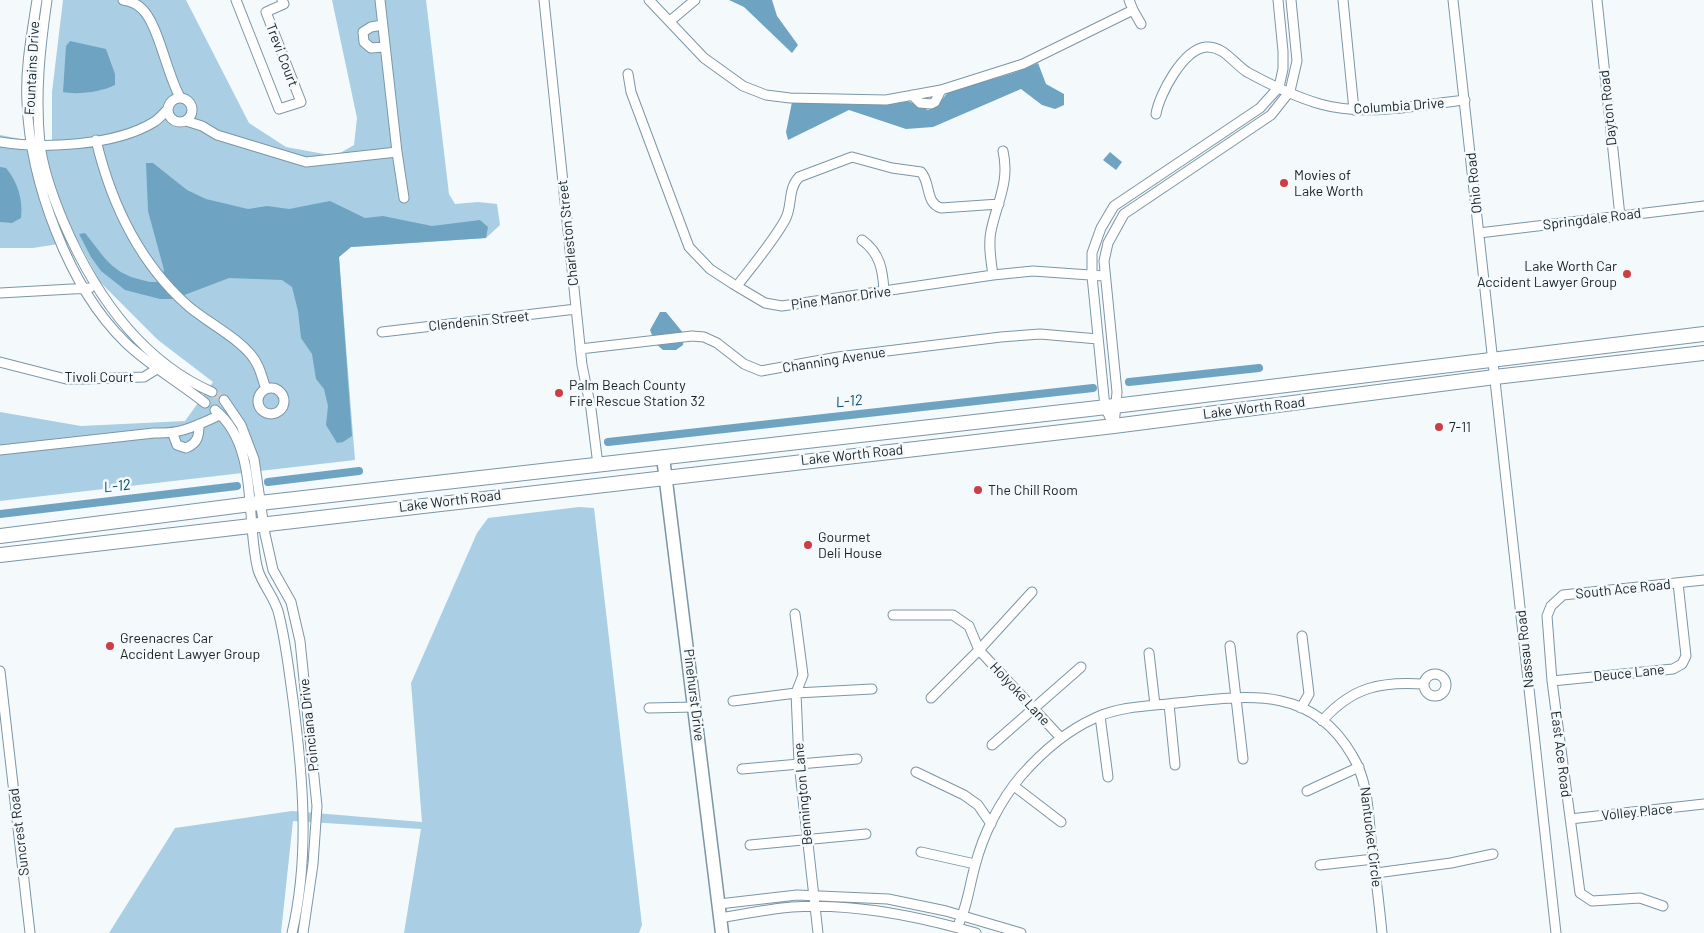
<!DOCTYPE html>
<html>
<head>
<meta charset="utf-8">
<style>
	body { margin:0 }
	canvas { display:block; background:#f4f9fc }
</style>
</head>
<body>
<canvas width="1704" height="933"></canvas>
<script>
const g = document.querySelector('canvas').getContext('2d');
g.lineJoin = 'round';
function paint(path, color) { g.fillStyle = color; g.fill(path, 'evenodd'); }
function trace(path, color, width, dash) { g.strokeStyle = color; g.lineWidth = width; g.lineCap = dash ? 'butt' : 'round'; g.setLineDash(dash || []); g.stroke(path); }
function drawText(font, color, halo, rows, align = 'center') {
  g.font = font + ' Barlow,sans-serif'; g.lineWidth = 5; g.setLineDash([]); g.textBaseline = 'middle'; g.strokeStyle = halo; g.fillStyle = color; for (const [text, x, y, turn = 0] of rows) {
    g.save(); g.translate(x, y); g.rotate((+turn || 0) * Math.PI / 180); g.textAlign = isNaN(turn) ? turn : align; if (halo) g.strokeText(text, 0, 0); g.fillText(text, 0, 0); g.restore();
  }
}
const green = new Path2D(`
	M63 0H186L249 123 286 147 335 156 354 145 357 118 332 0H426L449 194 455 204 478 202 497 204 500 225 486 238 351 247 339 257 355 460 0 501V412L81 426 185 421 213 382 158 340 100 282 78 241 33 248H0V135L52 145V92Z
	M579 507 594 508 642 925 639 933H404L421 829 293 821 281 933H109L175 828 292 811 422 822 411 683 477 533 488 518Z`);
const water = new Path2D(`
	M729 0H772L777 16 798 45 792 53 744 7Z
	M70 41 106 49 115 74V85C102 92 77 95 63 92L66 46Z
	M1038 63 1046 84 1064 94V105L1055 109 1042 105 1021 89 933 127 906 129 849 110 788 140 786 132 792 102 880 105 908 101 928 110 937 106 948 92 1013 73Z
	M1110 152 1122 162 1116 170 1103 160Z
	M146 163H153L187 190 206 199 248 209 267 206 289 209 330 201 365 218 383 216 432 226 480 220 488 227 486 238 351 247 339 257 352 436 343 442 337 443 326 425 328 406 324 389 316 379 312 354 301 338 298 311 292 287 282 280 229 278 174 299H160L125 290 101 271 91 257 79 234 85 233C104 256 111 273 142 280 149 282 154 283 161 281L164 270 148 211Z
	M0 167 6 168C18 182 23 200 21 218L12 223 0 222Z
	M660 312H666L684 334 683 345 676 350H663L655 343 650 330Z`);
const canal = new Path2D(`
	M1129 382 1259 368
	M608 442 1093 388
	M268 482 359 471
	M0 514 237 486`);
const streetTunnel = new Path2D(`
	M212 392 224 400`);
const street = new Path2D(`
	M37 0C32 33 25 68 27 102 30 181 68 287 126 343 150 366 179 382 205 403
	M47 0C40 48 35 95 40 144 43 170 53 197 63 221 93 291 139 360 212 392
	M123 0C129 1 137 4 141 8 158 22 167 75 180 97
	M236 0 279 109 301 102 266 12 284 4 282 0
	M544 0 582 365 591 409 598 465
	M649 0 704 58 743 86 766 95 790 98 886 100 941 90 1023 64 1133 10 1141 24
	M1129 0 1133 10
	M1343 0 1354 110
	M1453 0 1556 933
	M1597 0 1620 216
	M670 21 695 0
	M382 25 371 27 363 32 364 42 371 48 384 47
	M628 74 631 92 689 247 710 269 733 284 765 303 782 306 993 275 1033 271 1104 276
	M912 95 920 103 931 104 935 102 941 90
	M168 110a12 12 0 1 1 24 0a12 12 0 1 1-24 0Z
	M1156 114C1159 95 1183 49 1206 47 1224 46 1233 63 1247 72 1269 84 1296 97 1320 104 1366 117 1418 105 1465 100
	M186 121 202 126 217 135 306 162 397 152 380 0
	M96 140C111 203 138 261 187 305 207 323 246 341 257 364 261 371 263 381 266 389
	M0 142C43 149 115 146 154 122 159 119 163 114 168 109
	M397 152 404 198
	M1479 233 1704 206
	M862 240C880 253 883 270 884 292
	M993 275C991 261 988 245 991 231 997 202 1010 182 1003 151
	M737 286C753 265 772 243 785 220 793 206 787 190 799 177L852 157 892 168 921 172C931 183 925 203 941 208L999 204
	M0 293 90 288
	M382 332 576 309
	M580 349 692 336 704 337 717 343 744 364 761 371 838 357 1001 337 1040 334 1098 339
	M0 362 66 379H86L144 377 160 367
	M258 401a13 13 0 1 1 26 0a13 13 0 1 1-26 0Z
	M224 400 241 425 254 459 265 534 273 570 291 602 300 641 317 806 313 864 303 933
	M215 410C260 446 245 521 258 570 263 586 276 599 279 615 286 643 289 672 293 700 303 777 310 856 292 933
	M1114 426 1105 407 1092 276V253L1101 228 1114 206 1260 108 1279 87 1283 69V51L1278 0
	M1114 426 1117 392 1104 261 1108 243 1124 214 1271 115 1290 91 1297 61 1291 0
	M173 434 177 445 186 448C198 443 199 436 199 424
	M0 450 154 433C182 434 195 426 220 415
	M795 614 803 675 796 693 799 763 818 933
	M893 615H953L969 626 979 650 1061 738
	M1230 646 1243 759
	M1149 653 1155 705
	M0 671 30 933
	M1424 685a11 11 0 1 1 22 0a11 11 0 1 1-22 0Z
	M1552 681 1673 669 1682 664 1686 656 1678 583
	M931 698 979 650 1032 592
	M733 701 796 693 872 689
	M1169 704 1175 765
	M649 708 695 707
	M1301 708 1309 694 1302 636
	M1100 716 1108 777
	M1322 721C1352 687 1381 681 1424 684
	M992 745 1081 667
	M742 769 857 759
	M916 772 964 795 978 805 991 824
	M1014 786 1061 822
	M1307 791 1359 767
	M1570 819 1704 804
	M750 845 866 834
	M921 852 975 864
	M1320 865 1374 859
	M1376 873 1451 863 1493 854
	M719 904 797 895 888 899 946 911 1021 933
	M1663 906 1640 898 1592 901 1580 893 1552 681 1547 616 1551 606 1563 595 1704 580
	M720 918C744 914 768 909 792 907 853 903 918 916 976 933
	M957 927C967 909 969 887 975 866 983 834 1000 801 1021 776 1042 752 1066 731 1095 718 1120 706 1150 706 1177 703 1246 696 1311 684 1352 755 1368 781 1368 810 1371 839 1375 870 1379 902 1382 933`);
const secondary = new Path2D(`
	M663 457 722 933`);
const primary = new Path2D(`
	M0 536 251 504 1098 408 1704 334
	M0 555 1114 426 1495 377 1704 353`);
const markers = [
	[1284,183,5,"#cd3d45"],
	[1627,274,5,"#cd3d45"],
	[559,393,5,"#cd3d45"],
	[1439,427,5,"#cd3d45"],
	[978,490,5,"#cd3d45"],
	[808,545,5,"#cd3d45"],
	[110,646,5,"#cd3d45"]
];
const streetNames = [
	["Trevi Court",282,55,69],
	["Fountains Drive",32,68,-87],
	["Columbia Drive",1399,106,-4],
	["Dayton Road",1608,108,-96],
	["Ohio Road",1474,183,-96],
	["Springdale Road",1592,219,-7],
	["Charleston Street",568,233,-96],
	["Pine Manor Drive",841,298,-8],
	["Clendenin Street",479,321,-6],
	["Channing Avenue",834,360,-9],
	["Tivoli Court",99,377],
	["Lake Worth Road",1254,408,-7],
	["Lake Worth Road",852,455,-6],
	["Lake Worth Road",450,501,-7],
	["South Ace Road",1623,589,-6],
	["Nassau Road",1525,649,-96],
	["Deuce Lane",1629,673,-6],
	["Holyoke Lane",1020,694,47],
	["Pinehurst Drive",694,695,83],
	["Poinciana Drive",309,725,-96],
	["East Ace Road",1561,754,83],
	["Bennington Lane",803,794,-95],
	["Volley Place",1637,812,-6],
	["Suncrest Road",19,832,-97],
	["Nantucket Circle",1371,837,83]
];
const poiNames = [
	["Movies of",1294,175],
	["Lake Worth",1294,191],
	["Lake Worth Car",1617,266,"right"],
	["Accident Lawyer Group",1617,282,"right"],
	["Palm Beach County",569,385],
	["Fire Rescue Station 32",569,401],
	["7-11",1449,427],
	["The Chill Room",988,490],
	["Gourmet",818,537],
	["Deli House",818,553],
	["Greenacres Car",120,638],
	["Accident Lawyer Group",120,654]
];
const waterNames = [
	["L-12",849,401,-6],
	["L-12",117,486,-7]
];
paint(green, '#aacfe4');
paint(water, '#6ea4c1');
trace(canal, '#6ea4c1', 8);
trace(streetTunnel, '#c8ced2', 9, [9, 4.5]);
trace(street, '#7c96a5', 11);
trace(secondary, '#7c96a5', 15);
trace(primary, '#7c96a5', 16);
trace(street, '#fff', 9);
trace(secondary, '#fff', 12);
trace(primary, '#fff', 14);
for (const [x, y, r, color] of markers) { const dot = new Path2D(); dot.arc(x, y, r, 0, 2 * Math.PI); g.fillStyle = color; g.fill(dot); trace(dot, '#f4f9fc', 2); }
drawText('14px', '#182328', '#f4f9fc', streetNames);
drawText('14px', '#182328', '#f4f9fc', poiNames, 'left');
drawText('italic 15px', '#004c6a', '#f4f9fc', waterNames);
</script>
</body>
</html>
